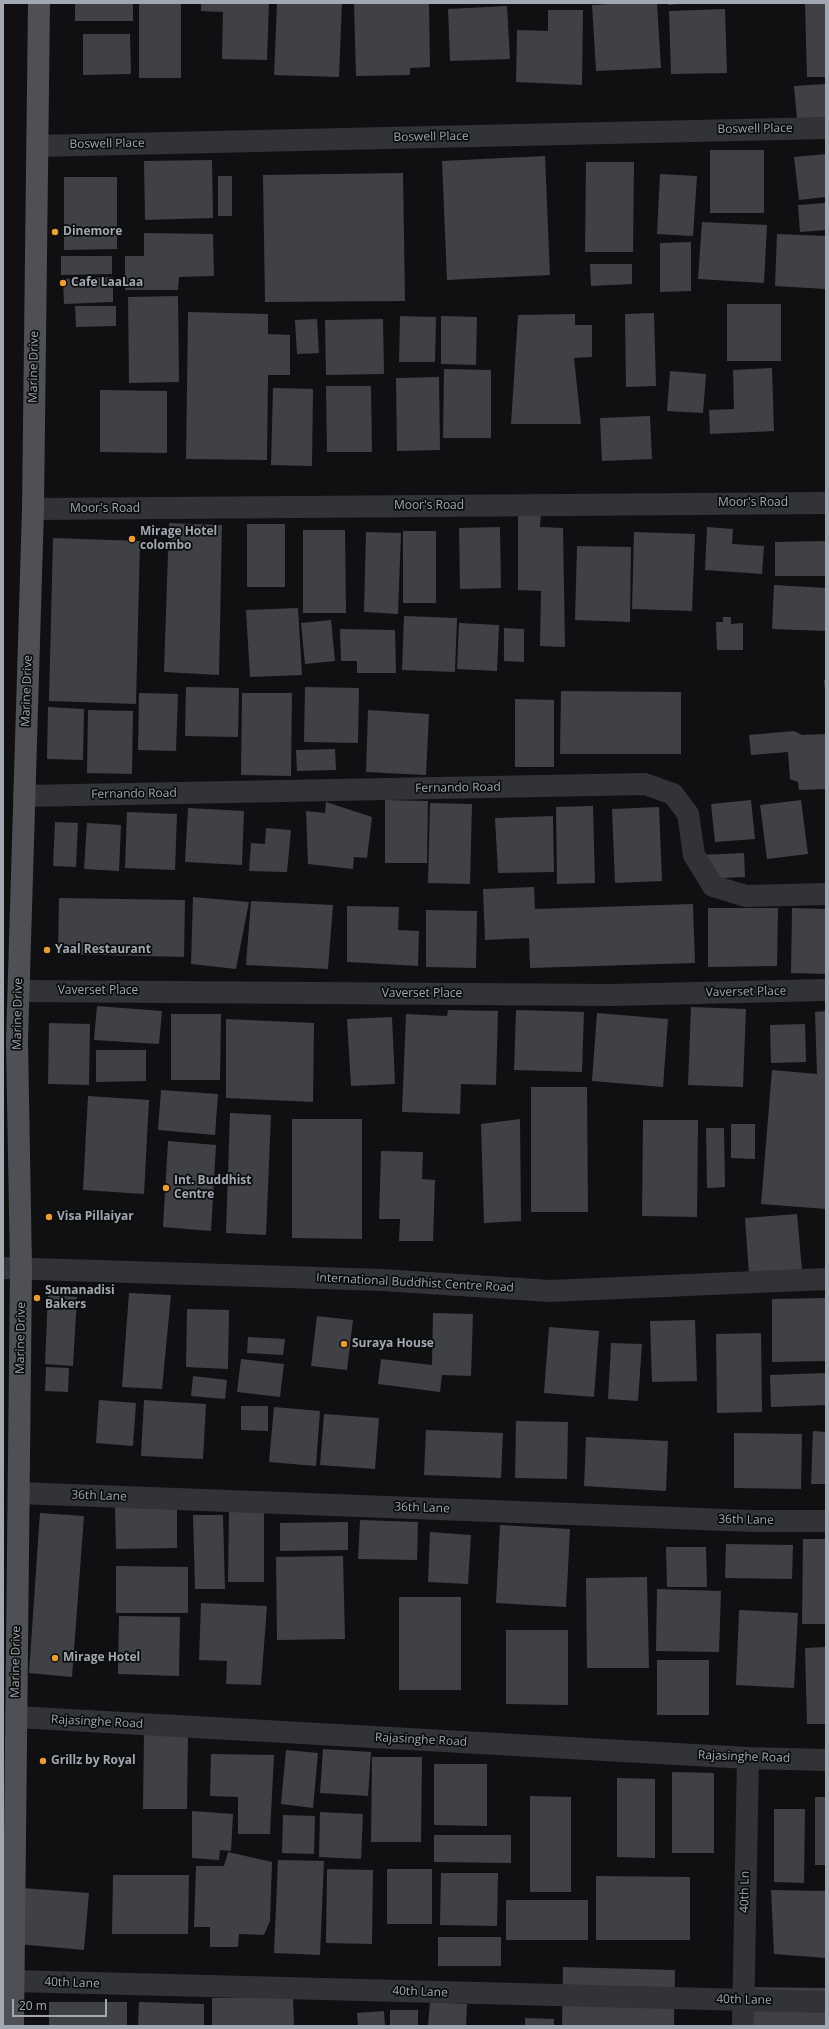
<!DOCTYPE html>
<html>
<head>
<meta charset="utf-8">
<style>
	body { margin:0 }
	#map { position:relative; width:829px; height:2029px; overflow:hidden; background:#101012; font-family:"Open Sans",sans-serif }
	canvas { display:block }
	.frame { position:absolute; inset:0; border:4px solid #a2a8b2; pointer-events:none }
	.scale { position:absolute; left:12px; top:1999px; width:95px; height:18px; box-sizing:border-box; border:2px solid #a2a8b2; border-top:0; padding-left:5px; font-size:12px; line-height:14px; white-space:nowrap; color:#a2a8b2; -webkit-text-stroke:3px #0b0c0d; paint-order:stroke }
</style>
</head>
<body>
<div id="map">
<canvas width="829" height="2029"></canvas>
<div class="frame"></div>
<div class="scale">20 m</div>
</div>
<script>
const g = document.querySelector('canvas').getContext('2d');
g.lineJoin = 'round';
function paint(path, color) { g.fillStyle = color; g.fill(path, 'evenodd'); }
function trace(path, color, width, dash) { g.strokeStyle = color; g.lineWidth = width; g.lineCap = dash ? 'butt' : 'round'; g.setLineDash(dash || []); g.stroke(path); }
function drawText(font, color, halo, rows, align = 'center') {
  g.font = font + ' "Open Sans",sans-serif'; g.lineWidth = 3.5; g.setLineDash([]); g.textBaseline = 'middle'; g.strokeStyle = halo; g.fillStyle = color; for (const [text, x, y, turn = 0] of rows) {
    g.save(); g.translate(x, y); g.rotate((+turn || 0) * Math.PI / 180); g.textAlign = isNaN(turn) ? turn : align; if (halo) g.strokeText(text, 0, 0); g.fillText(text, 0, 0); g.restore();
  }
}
const building = new Path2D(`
	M75 3H133V21H75Z
	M139 3H181V78H139Z
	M201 3H269L267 60 222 59 223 12 201 11Z
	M277 3H342L339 77 274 75Z
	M354 3H429L430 67 410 68V75L356 76Z
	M631 3H657L661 68 596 71 592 5Z
	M668 3H680V4L668 5Z
	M805 3H826V77H807Z
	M507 6 510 59 450 61 448 9Z
	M725 9 727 73 671 74 669 11Z
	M548 10H583L582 85 516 82 517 30 548 31Z
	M83 34H130L131 74 83 75Z
	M826 84V117L797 119 794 86Z
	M710 150H764V213H710Z
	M826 154V197L799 200 794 157Z
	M545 156 550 275 447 280 442 161Z
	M212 160 213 218 145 220 144 161Z
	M586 162H634L633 252H585Z
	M403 173 405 301 265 302 263 175Z
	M660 174 697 176 693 236 657 234Z
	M218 176H232V216H218Z
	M64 177H117V249L64 250Z
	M826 203V230L800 232 798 205Z
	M702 222 767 225 764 283 698 279Z
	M144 233 213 234 214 276 179 277 178 290H125V256H144Z
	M777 234 826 236V289L775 286Z
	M691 242V291L660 292V243Z
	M61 256H112V274L61 275Z
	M590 264H632V284L591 286Z
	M113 277V302L64 304 63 279Z
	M178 296 179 382 129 383 128 297Z
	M727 304H781V361H727Z
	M75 306H116V326L76 327Z
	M188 312 268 314V334L290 335V375H268L267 460 186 459Z
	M654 313 656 386 626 387 625 314Z
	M575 314V325H592V357L574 358 581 424H511L518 315Z
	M400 316 436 317 435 362H399Z
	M441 316 477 317 476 365 441 364Z
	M317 319 319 353 297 354 295 320Z
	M383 319 384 374 326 375 325 320Z
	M772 368 774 431 710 434 709 410 734 409 733 370Z
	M444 369 491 370V438H443Z
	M670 371 706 374 703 413 667 411Z
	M439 377 440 450 397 451 396 378Z
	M326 386H371L372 452H327Z
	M273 388 313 389 312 466 271 465Z
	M100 390 167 391V453L100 452Z
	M650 416 652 459 602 461 600 418Z
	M518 511 541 512 540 527 563 528 565 647 540 646 541 591 518 590Z
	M169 523 222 525 219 675 164 672Z
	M247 524H285V587H247Z
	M500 527 501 588 460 589 459 528Z
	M707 527 733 529 732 544 764 546 762 574 705 570Z
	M303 530H345L346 613H303Z
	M403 531H436V603H403Z
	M366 532 401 533 398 614 364 612Z
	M634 532 695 534 692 611 632 609Z
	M53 538 140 541 136 704 49 701Z
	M826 541V576H775V542Z
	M577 546 631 547 630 622 575 620Z
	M774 585 826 588V631L772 629Z
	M298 608 302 675 250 677 246 610Z
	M404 616 457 618 455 672 402 670Z
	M723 617H731V624L743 623V650H717L716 622H723Z
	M331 620 335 661 305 664 301 623Z
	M459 623 499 625 497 671 457 669Z
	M504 628 524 629V662L504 661Z
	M340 629 395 630 396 673H357V661H341Z
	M824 680H826V690H825Z
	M186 687 239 688 238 737 185 736Z
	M305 687 359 688 358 743 304 742Z
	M561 691 681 692V754H560Z
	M139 693 178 694 176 751 138 750Z
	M242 693H292L291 776 241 775Z
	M515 699 554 700V767H515Z
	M48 707 84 709 83 760 47 759Z
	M88 710 133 711 132 774 87 773Z
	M368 710 429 714 426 775 366 772Z
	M794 731 802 735 825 734 826 789 799 790 798 782 790 779 788 752 751 755 749 735Z
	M335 749 336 770 297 771 296 750Z
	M385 800 428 801 427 863H385Z
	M751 800 755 839 715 842 711 804Z
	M801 800 808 854 767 859 760 805Z
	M326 802 372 817 367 858 354 857 353 869 308 864 306 811 325 813Z
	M430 803 472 804 470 884 428 883Z
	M593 806 595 883 557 884 556 807Z
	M659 807 662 881 615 883 612 809Z
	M188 808 244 811 242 865 185 862Z
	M127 812 177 814 175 870 125 868Z
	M553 816 554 872 498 873 495 818Z
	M55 822 78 823 76 867 53 866Z
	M87 823 121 825 119 871 84 869Z
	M266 828 291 830 287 872 249 871 251 843 265 844Z
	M744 853 745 877 700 879 699 855Z
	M534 887 535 909 693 904 695 963 530 968 529 938 485 940 483 889Z
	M193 897 249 902 236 969 191 964Z
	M59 898 185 900 184 957 58 954Z
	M251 901 333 905 328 969 246 965Z
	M347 906 399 907 398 930 419 931 418 966 347 962Z
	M708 908H778L777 966 708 967Z
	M792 908 826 909V974L791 973Z
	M426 910 477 911 476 968 426 967Z
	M97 1006 162 1011 159 1044 94 1040Z
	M691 1007 746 1009 743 1087 688 1085Z
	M448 1010 498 1011 496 1085 461 1084 460 1114 402 1112 406 1014 447 1016Z
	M516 1010 584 1012 582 1072 514 1070Z
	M826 1011V1209L761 1204 772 1070 817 1074 815 1012Z
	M597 1013 668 1019 663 1087 592 1081Z
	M171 1014H221L220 1080H171Z
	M392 1017 395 1084 351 1086 347 1019Z
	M226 1019 314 1023 313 1102 226 1098Z
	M49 1023 90 1024 89 1085 48 1084Z
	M805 1024 806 1062 771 1063 770 1025Z
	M96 1050H146V1081L96 1082Z
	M531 1087H587L588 1212H531Z
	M161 1090 218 1094 215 1135 158 1130Z
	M88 1096 149 1100 144 1194 83 1190Z
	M230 1113 271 1115 266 1235 226 1233Z
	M292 1119H362V1239L292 1238Z
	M520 1119 521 1221 484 1223 481 1124Z
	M643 1120H698L697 1217 642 1216Z
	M731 1124H755V1159L731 1158Z
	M706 1128H724L725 1187 707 1188Z
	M168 1141 216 1145 211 1231 163 1227Z
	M381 1151 423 1152 422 1179 435 1180 433 1241H399L400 1219H379Z
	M797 1214 802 1270 749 1274 745 1218Z
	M129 1293 171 1295 162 1389 122 1387Z
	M48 1295 77 1297 73 1366 45 1364Z
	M826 1298V1361L772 1362V1299Z
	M187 1309 229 1310 228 1369 186 1367Z
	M433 1313 473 1314 471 1376 442 1375 440 1392 378 1384 381 1359 432 1365Z
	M317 1316 353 1320 347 1370 311 1366Z
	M695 1320 697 1381 652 1382 650 1321Z
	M549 1327 599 1331 594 1397 544 1393Z
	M761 1333 762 1412 717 1413 716 1334Z
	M248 1337 285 1339 283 1355 247 1353Z
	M611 1343 642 1344 638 1401 608 1399Z
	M241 1359 284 1364 280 1397 237 1392Z
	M46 1367 69 1368 68 1392 45 1391Z
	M826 1373V1405L771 1407 770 1375Z
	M193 1376 227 1380 225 1399 191 1396Z
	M99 1400 136 1403 133 1446 96 1443Z
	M144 1400 206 1404 203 1459 141 1456Z
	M241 1406H268V1431L241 1430Z
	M274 1407 320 1411 316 1466 269 1462Z
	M324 1414 379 1418 375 1469 320 1465Z
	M516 1421 568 1422 567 1479 515 1478Z
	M426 1430 503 1433 501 1478 424 1475Z
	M813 1431 826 1432V1484H811Z
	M734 1433 802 1434 801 1489 734 1488Z
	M586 1437 668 1441 666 1491 584 1486Z
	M177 1506V1548L116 1549 115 1507Z
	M229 1510H264V1582H228Z
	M40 1513 84 1516 72 1677 29 1673Z
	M193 1515H223L225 1589H195Z
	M360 1520 418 1522 417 1560 358 1559Z
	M348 1522V1550L280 1551V1523Z
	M500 1525 570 1529 566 1607 496 1603Z
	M430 1532 471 1535 468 1584 428 1582Z
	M803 1539H826V1624H802Z
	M726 1544 793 1545 792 1579 725 1578Z
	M666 1547H706L707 1587H667Z
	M343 1556 345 1639 277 1640 276 1557Z
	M116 1566 188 1567V1613H116Z
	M647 1577 649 1668H587L586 1578Z
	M657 1589 721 1591 719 1652 656 1651Z
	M399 1597H461V1690H399Z
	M201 1603 267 1606 261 1685 226 1684 227 1661 199 1660Z
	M739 1610 798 1613 794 1688 736 1685Z
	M119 1616 180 1617 179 1676 118 1674Z
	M506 1630H568V1705L506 1704Z
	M826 1647V1724H807L805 1648Z
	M657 1660H709V1715H657Z
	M144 1733H188L187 1809H143Z
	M323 1749 371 1752 368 1796 320 1793Z
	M286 1750 318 1753 313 1808 281 1804Z
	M211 1754 274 1755 270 1834H238V1797L210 1796Z
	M372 1757H422L421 1842H371Z
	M434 1764H487V1826L434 1825Z
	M672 1772 714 1773V1853H672Z
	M617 1778 655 1779V1858L617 1857Z
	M530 1796 571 1797V1892H530Z
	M815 1797H826V1865H815Z
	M774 1809H805L804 1883 774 1882Z
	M192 1811 233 1814 231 1851 220 1850 219 1860 192 1858Z
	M320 1812 363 1814 361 1859 319 1857Z
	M283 1815 315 1816 314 1854 282 1853Z
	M434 1835H511V1863L434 1862Z
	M228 1852 272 1862 270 1921 264 1935 239 1934 238 1947H210V1927H194L196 1866H224Z
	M278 1860 324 1861 320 1955 274 1953Z
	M327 1869 373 1870 372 1944 326 1943Z
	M387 1869H432V1924H387Z
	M441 1873H498L497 1926 440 1925Z
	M113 1875H189L188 1934H112Z
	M596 1876 690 1877V1940H596Z
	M23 1888 89 1893 84 1950 18 1944Z
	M771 1890 826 1891V1958L774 1954Z
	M506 1900H588V1940H506Z
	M438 1937H501V1966H438Z
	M563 1967 675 1970 674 2026H562Z
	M736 1987 826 1988V2026H735Z
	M293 1997 294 2026H212V1998Z
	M49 2002H127V2026H49Z
	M139 2002 204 2004V2026H138Z
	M430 2002 467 2004 466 2026H428Z
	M390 2010H418V2026H390Z
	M384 2011 385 2026H358L357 2013Z
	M525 2018 554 2019V2026H525Z`);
const street = new Path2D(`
	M37 146 826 128
	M33 509 826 503
	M24 796 645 784 673 794 688 814 694 855 713 886 746 896 826 894
	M19 991 611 995 826 990
	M3 1268 383 1280 550 1291 826 1279
	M19 1493 753 1521H826
	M16 1717 748 1758 826 1760
	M14 1981 826 2002
	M743 2026 748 1758`);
const primary = new Path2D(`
	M13 2026 21 1268 17 1041 33 509 39 3`);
const markers = [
	[55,232,4,"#e99d32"],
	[63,283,4,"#e99d32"],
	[132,539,4,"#e99d32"],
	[47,950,4,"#e99d32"],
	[166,1188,4,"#e99d32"],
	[49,1217,4,"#e99d32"],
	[37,1298,4,"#e99d32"],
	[344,1344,4,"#e99d32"],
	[55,1658,4,"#e99d32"],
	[43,1761,4,"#e99d32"]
];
const streetNames = [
	["Boswell Place",755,129,-1],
	["Boswell Place",431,137,-1],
	["Boswell Place",107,144,-1],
	["Marine Drive",34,367,-89],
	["Moor's Road",753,503],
	["Moor's Road",429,506],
	["Moor's Road",105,509],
	["Marine Drive",27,691,-88],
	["Fernando Road",458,788,-1],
	["Fernando Road",134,794,-1],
	["Vaverset Place",98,991],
	["Vaverset Place",746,992,-1],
	["Vaverset Place",422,994],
	["Marine Drive",18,1014,-89],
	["International Buddhist Centre Road",415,1283,3],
	["Marine Drive",21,1338,-89],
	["36th Lane",99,1496,2],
	["36th Lane",422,1508,2],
	["36th Lane",746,1520,1],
	["Marine Drive",16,1662,-89],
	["Rajasinghe Road",97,1722,3],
	["Rajasinghe Road",421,1740,3],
	["Rajasinghe Road",744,1757,2],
	["40th Ln",745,1892,-89],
	["40th Lane",72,1983,2],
	["40th Lane",420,1992,2],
	["40th Lane",744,2000,1]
];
const poiNames = [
	["Dinemore",63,232],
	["Cafe LaaLaa",71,283],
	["Mirage Hotel",140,532],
	["colombo",140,546],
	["Yaal Restaurant",55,950],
	["Int. Buddhist",174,1181],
	["Centre",174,1195],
	["Visa Pillaiyar",57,1217],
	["Sumanadisi",45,1291],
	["Bakers",45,1305],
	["Suraya House",352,1344],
	["Mirage Hotel",63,1658],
	["Grillz by Royal",51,1761]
];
paint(building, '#3f4145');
trace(street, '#323337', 22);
trace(primary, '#4e5055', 22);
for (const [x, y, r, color] of markers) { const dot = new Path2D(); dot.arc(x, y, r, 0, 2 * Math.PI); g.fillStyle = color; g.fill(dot); trace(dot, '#0b0c0d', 1.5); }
drawText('12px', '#a2a8b2', '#0b0c0d', streetNames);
drawText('bold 12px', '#a2a8b2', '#0b0c0d', poiNames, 'left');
</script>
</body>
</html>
